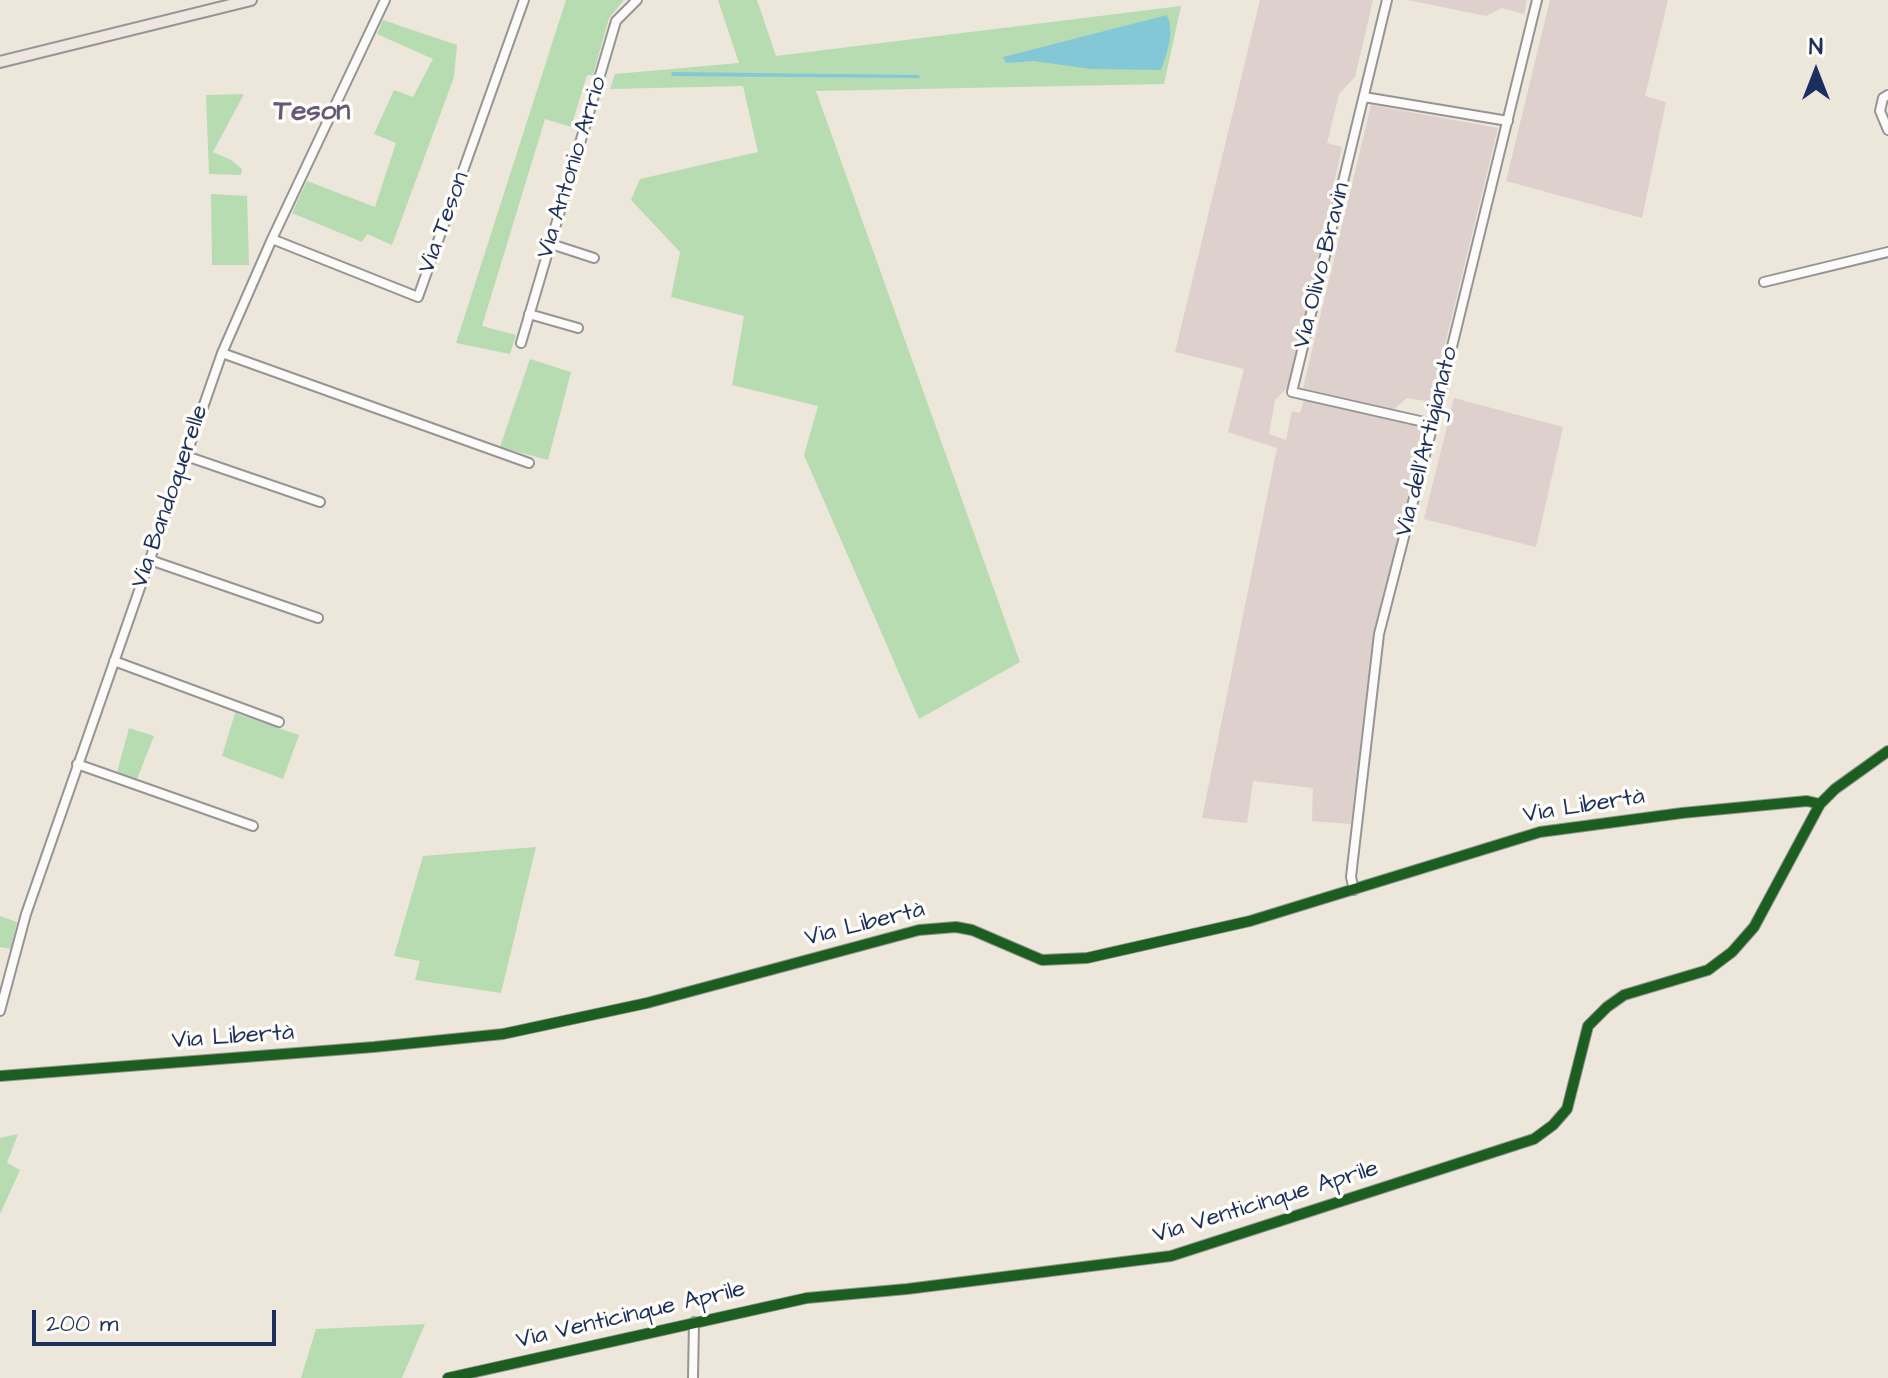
<!DOCTYPE html>
<html>
<head>
<meta charset="utf-8">
<style>
	body { margin:0 }
	#map { position:relative; width:1888px; height:1378px; overflow:hidden; background:#ede6da; font-family:"Architects Daughter",sans-serif }
	canvas { display:block }
	.north { position:absolute; left:1776px; top:32px; width:80px; height:80px; -webkit-text-stroke:6px #fdfcf7; paint-order:stroke; rotate:0deg; font-size:22px; font-weight:700; line-height:32px; text-align:center; color:#1b2f5e }
	.north::after { content:''; display:block; margin:auto; width:28px; height:36px; background:#1b2f5e; clip-path:polygon(50% 0,100% 100%,50% 72%,0 100%) }
	.scale { position:absolute; left:32px; top:1310px; width:244px; height:36px; box-sizing:border-box; border:4px solid #1b2f5e; border-top:0; padding-left:10px; font-size:24px; line-height:28px; white-space:nowrap; color:#1b2f5e; -webkit-text-stroke:6px #fdfcf7; paint-order:stroke }
</style>
</head>
<body>
<div id="map">
<canvas width="1888" height="1378"></canvas>
<div class="north">N</div>
<div class="scale">200 m</div>
</div>
<script>
const g = document.querySelector('canvas').getContext('2d');
g.lineJoin = 'round';
function paint(path, color) { g.fillStyle = color; g.fill(path, 'evenodd'); }
function trace(path, color, width, dash) { g.strokeStyle = color; g.lineWidth = width; g.lineCap = dash ? 'butt' : 'round'; g.setLineDash(dash || []); g.stroke(path); }
function drawText(font, color, halo, rows, align = 'center') {
  g.font = font + ' "Architects Daughter",sans-serif'; g.lineWidth = 7; g.setLineDash([]); g.textBaseline = 'middle'; g.strokeStyle = halo; g.fillStyle = color; for (const [text, x, y, turn = 0] of rows) {
    g.save(); g.translate(x, y); g.rotate((+turn || 0) * Math.PI / 180); g.textAlign = isNaN(turn) ? turn : align; if (halo) g.strokeText(text, 0, 0); g.fillText(text, 0, 0); g.restore();
  }
}
const industrial = new Path2D(`
	M1260 0H1373L1355 77 1339 94 1327 143 1342 147 1290 385 1275 400 1269 434 1286 440 1292 411 1300 413 1304 400 1426 426 1373 635 1351 824 1312 821 1313 788 1253 781 1247 823 1202 818 1277 448 1228 432 1244 369 1175 352Z
	M1408 0H1527L1524 14 1502 8 1486 16Z
	M1550 0H1668L1645 96 1666 102 1642 218 1506 181Z
	M1371 105 1498 128 1431 402 1407 398 1394 409 1303 388Z
	M1454 398 1563 427 1536 547 1424 519Z`);
const green = new Path2D(`
	M566 0H624L609 18 593 75H587L571 127 545 119 482 326 516 335 510 354 456 343Z
	M718 0H757L776 56 1181 6 1164 84 816 91 1020 662 919 719 804 455 818 406 732 385 744 316 671 297 680 252 631 200 640 179 758 152 743 86 610 89 615 74 739 63Z
	M383 20 457 45 454 77 392 245 367 234 362 242 292 213 307 181 375 207 396 143 374 134 394 90 413 97 433 59 377 34Z
	M244 94 213 152 231 160 242 169 241 175 209 174 206 95Z
	M211 194 247 196 249 265H212Z
	M530 359 571 372 548 460 500 447Z
	M235 713 299 735 283 779 222 756Z
	M129 728 154 736 137 779 117 772Z
	M536 847 501 993 415 980 420 961 394 956 423 856Z
	M0 916 17 922 11 949 0 947Z
	M18 1134 7 1163 20 1170 0 1214V1138Z
	M425 1324 402 1378H301L316 1329Z`);
const water = new Path2D(`
	M1167 15C1175 32 1167 53 1161 70L1091 69 1034 61 1006 63 1003 57Z
	M672 72 919 75 920 78 671 76Z`);
const minor = new Path2D(`
	M1387 0 1292 392 1433 424
	M1888 95 1883 98 1880 111 1888 130
	M1364 97 1508 121
	M272 239 418 297 524 0
	M551 244 594 258
	M1764 282 1888 252
	M529 314 578 328
	M521 343 616 21 637 0
	M222 353 529 463
	M186 456 320 502
	M150 560 318 618
	M114 661 279 722
	M77 764 253 826
	M1354 890 1351 877 1379 634 1433 424 1537 0
	M0 1011 26 914 222 353 272 239 385 0
	M0 1076 374 1047 503 1034 647 1003 919 930 956 927 972 930 1042 960 1087 958 1250 921 1540 832 1682 813 1807 801 1820 804
	M448 1378 807 1298 907 1289 1171 1256 1534 1139 1553 1125 1567 1109 1588 1026 1607 1007 1624 995 1708 970 1732 952 1754 927 1820 804 1835 789 1888 751
	M693 1378 694 1322`);
const major = new Path2D(`
	M0 62 251 0`);
const cycleway = new Path2D(`
	M0 1076 374 1047 503 1034 647 1003 919 930 956 927 972 930 1042 960 1087 958 1250 921 1540 832 1682 813 1807 801 1820 804
	M448 1378 807 1298 907 1289 1171 1256 1534 1139 1553 1125 1567 1109 1588 1026 1607 1007 1624 995 1708 970 1732 952 1754 927 1820 804 1835 789 1888 751`);
const streetNames = [
	["Via Antonio Arrio",573,168,-73],
	["Via Teson",445,223,-70],
	["Via Olivo Bravin",1323,266,-76],
	["Via dell'Artigianato",1428,442,-76],
	["Via Bandoquerelle",171,497,-71],
	["Via Libertà",1584,807,-9],
	["Via Libertà",865,925,-14],
	["Via Libertà",233,1038,-4],
	["Via Venticinque Aprile",1266,1203,-17],
	["Via Venticinque Aprile",631,1316,-13]
];
const quarterNames = [
	["Teson",312,113]
];
paint(industrial, '#ded0cd');
paint(green, '#b7dcb1');
paint(water, '#84c8d7');
trace(minor, '#959596', 12);
trace(major, '#959596', 14);
trace(minor, '#fcfbf9', 8);
trace(major, '#efe6df', 10);
trace(cycleway, '#1b5e20', 10);
drawText('24px', '#1b2f5e', '#fdfcf7', streetNames);
drawText('bold 28px', '#645a78', '#fdfcf7', quarterNames);
</script>
</body>
</html>
